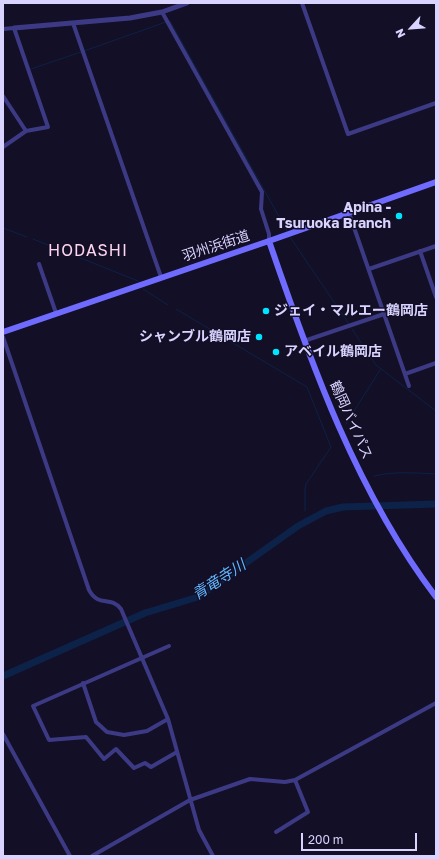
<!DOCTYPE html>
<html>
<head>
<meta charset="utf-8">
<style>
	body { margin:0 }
	#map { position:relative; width:439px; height:859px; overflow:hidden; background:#130f26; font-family:"Golos Text",sans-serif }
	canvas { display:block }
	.frame { position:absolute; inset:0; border:4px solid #d9d4ff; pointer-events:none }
	.north { position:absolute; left:391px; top:8px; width:40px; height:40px; -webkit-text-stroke:3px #130f26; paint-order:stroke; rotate:244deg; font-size:11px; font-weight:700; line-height:16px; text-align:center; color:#d9d4ff }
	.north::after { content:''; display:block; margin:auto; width:14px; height:18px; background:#d9d4ff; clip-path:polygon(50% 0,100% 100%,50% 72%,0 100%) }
	.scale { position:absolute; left:301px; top:833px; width:116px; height:18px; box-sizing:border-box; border:2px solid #d9d4ff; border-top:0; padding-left:5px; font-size:12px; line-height:14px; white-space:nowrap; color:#d9d4ff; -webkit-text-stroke:3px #130f26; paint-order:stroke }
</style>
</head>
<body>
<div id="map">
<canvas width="439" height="859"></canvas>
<div class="frame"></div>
<div class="north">N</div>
<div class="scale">200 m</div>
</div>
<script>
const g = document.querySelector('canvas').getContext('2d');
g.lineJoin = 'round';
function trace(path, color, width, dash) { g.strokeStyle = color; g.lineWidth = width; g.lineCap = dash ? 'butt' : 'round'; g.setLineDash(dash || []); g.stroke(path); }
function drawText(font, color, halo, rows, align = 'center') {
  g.font = font + ' "Golos Text","Noto Sans JP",sans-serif'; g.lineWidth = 3; g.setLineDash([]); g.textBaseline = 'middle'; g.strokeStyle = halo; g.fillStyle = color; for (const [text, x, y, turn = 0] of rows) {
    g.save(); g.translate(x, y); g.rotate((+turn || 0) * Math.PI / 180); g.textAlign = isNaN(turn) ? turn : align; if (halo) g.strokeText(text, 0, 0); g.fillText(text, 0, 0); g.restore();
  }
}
const stream = new Path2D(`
	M170 21 287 231
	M84 51 166 22
	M31 69 81 52
	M3 228 27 237
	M290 237 349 324
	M33 239 138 281
	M143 289 168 305
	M176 309 307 387 331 447 306 484 305 489V511
	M352 329 376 365 436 411
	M346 424 380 370
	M374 476C394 471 415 473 436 474
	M305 522V518`);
const river = new Path2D(`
	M3 676 145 613 198 597 298 526 326 511 343 507 436 504`);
const minor = new Path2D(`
	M302 3 348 134 436 103
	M162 12 262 192 261 209 269 234V241
	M73 23 161 277
	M3 29 14 28 48 127 26 131 3 147
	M3 96 26 131
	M349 213 409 386
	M420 251 436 297
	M39 264 56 313
	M369 269 436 246
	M3 337 89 590C99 608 110 595 121 609L168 719 199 830 213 856
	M304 341 384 314
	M405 374 436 363
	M169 646 33 706 49 740 86 737 104 759 116 749 134 768 145 763 151 767 177 752
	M83 683 96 722 107 732 124 735 147 731 168 719
	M3 734 70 856
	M276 832 308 812 295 780
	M92 856 190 800 250 779 285 782 295 780 436 703`);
const tertiary = new Path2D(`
	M14 28 130 18 162 12 187 3`);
const secondary = new Path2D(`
	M269 241C311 364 357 493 436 597
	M3 332 269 241 436 182`);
const markers = [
	[399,216,4,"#00e5ff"],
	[266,311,4,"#00e5ff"],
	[259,337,4,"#00e5ff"],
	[276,352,4,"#00e5ff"]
];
const poiNames = [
	["Apina -",391,208],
	["Tsuruoka Branch",391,224],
	["ジェイ・マルエー鶴岡店",274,311,"left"],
	["シャンブル鶴岡店",251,337],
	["アベイル鶴岡店",284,352,"left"]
];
const streetNames = [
	["羽州浜街道",216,246,-18],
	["鶴岡バイパス",351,420,66]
];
const waterNames = [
	["青竜寺川",219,580,-33]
];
const quarterNames = [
	["HODASHI",88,251]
];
trace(stream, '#0c2248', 1);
trace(river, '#0c2248', 7);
trace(minor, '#3d3a85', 4);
trace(tertiary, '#3d3a85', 5);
trace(secondary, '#6f6bff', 6);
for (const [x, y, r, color] of markers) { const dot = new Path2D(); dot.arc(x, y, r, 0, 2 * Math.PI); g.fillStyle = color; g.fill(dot); trace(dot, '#130f26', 1.5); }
drawText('bold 14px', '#d9d4ff', '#130f26', poiNames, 'right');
drawText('14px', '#d9d4ff', '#130f26', streetNames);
drawText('italic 15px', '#62b6ff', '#130f26', waterNames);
g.letterSpacing = '1px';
drawText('16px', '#ffd6f0', '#130f26', quarterNames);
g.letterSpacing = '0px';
</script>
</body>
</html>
